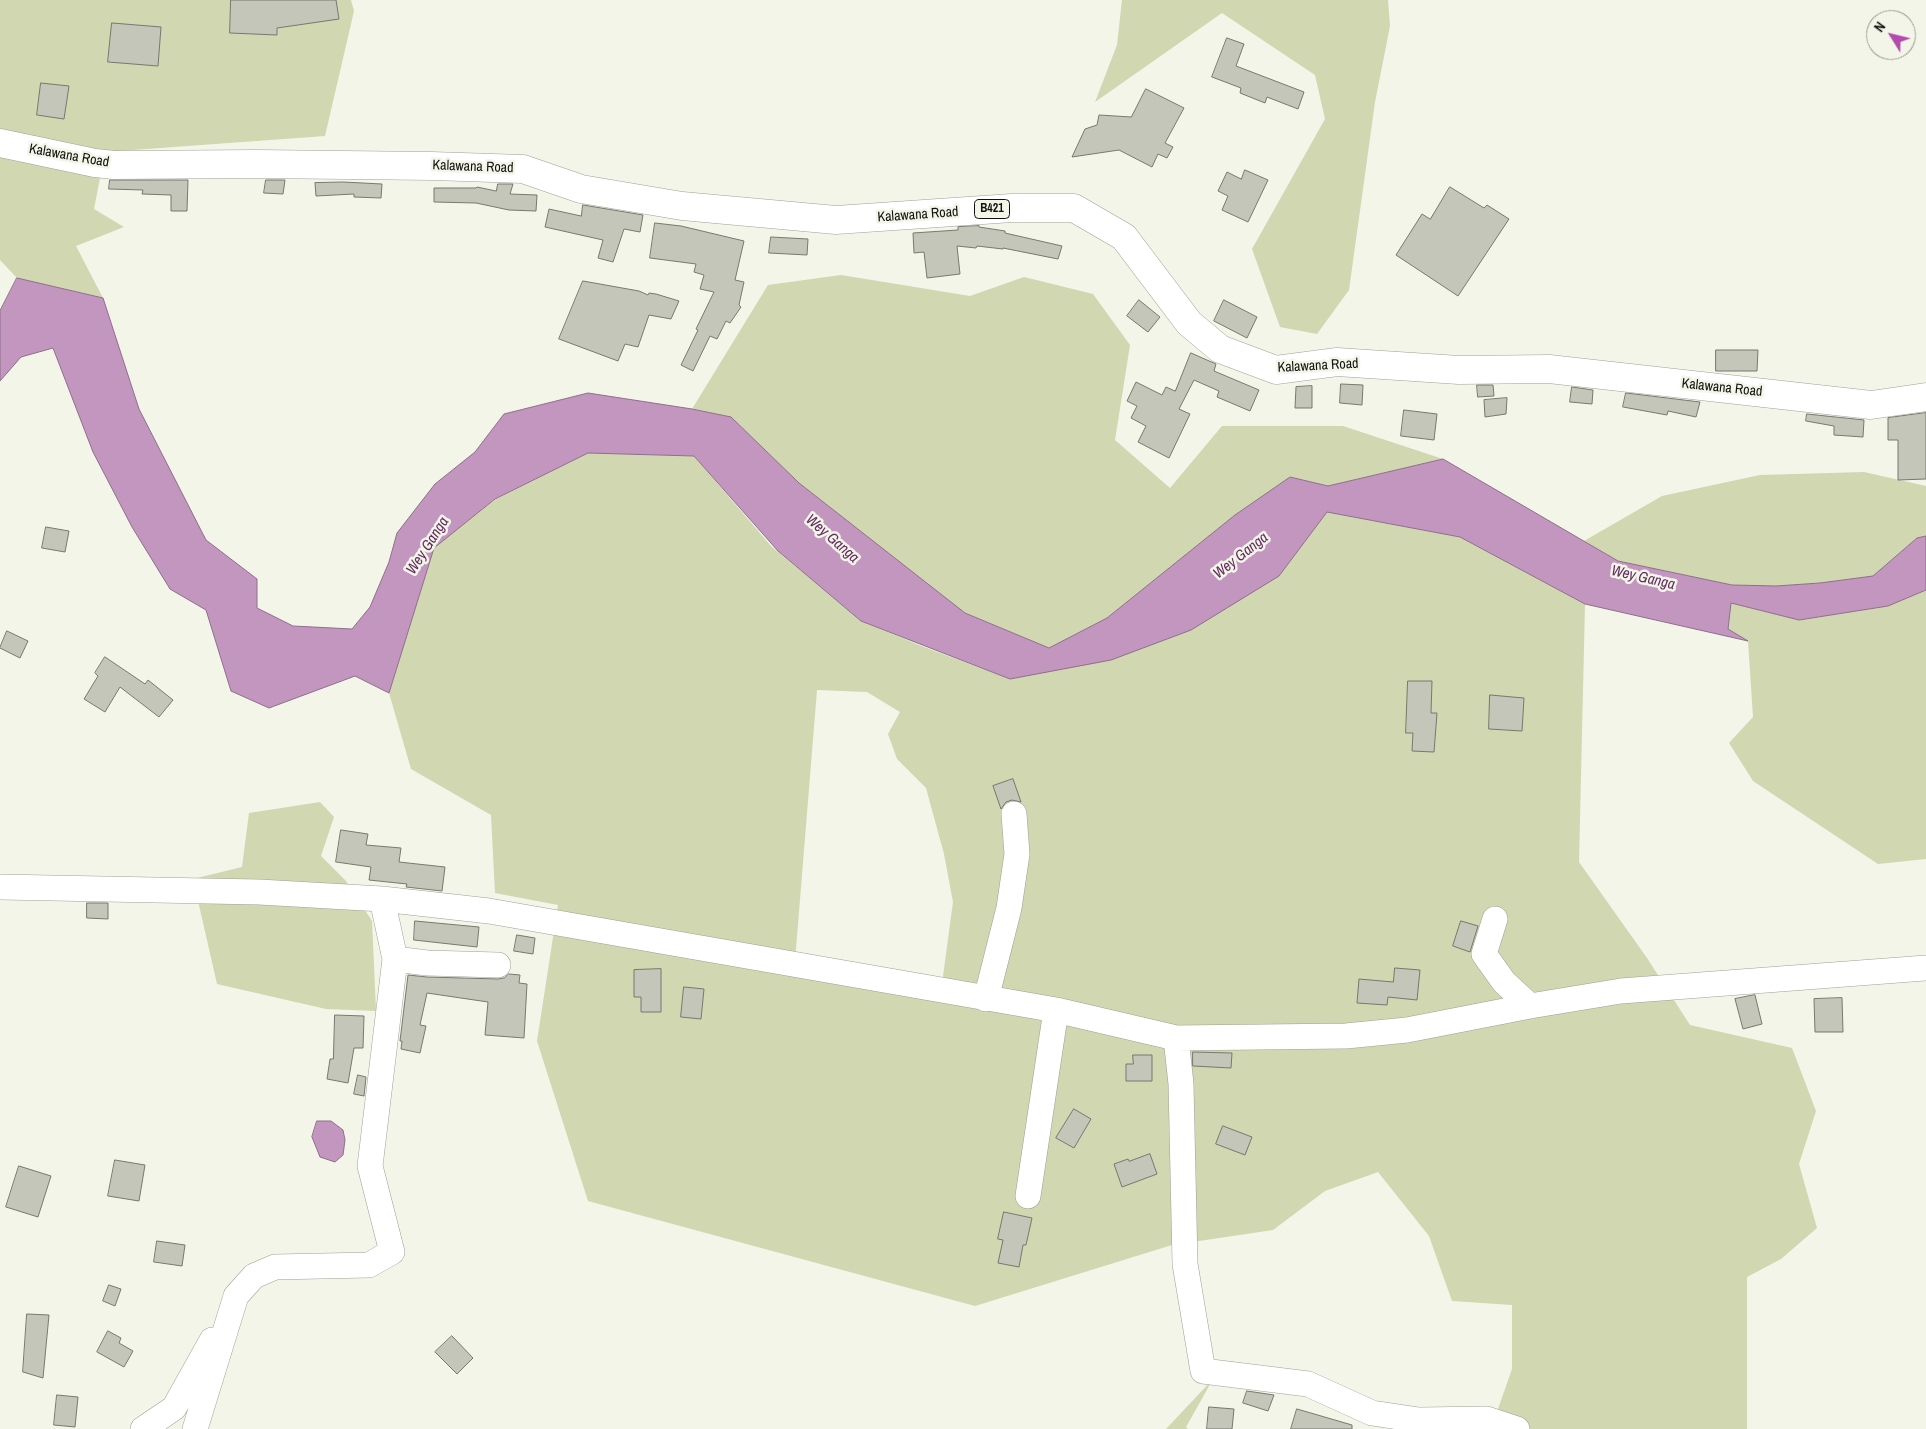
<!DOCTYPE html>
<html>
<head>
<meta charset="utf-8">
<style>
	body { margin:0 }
	#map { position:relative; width:1926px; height:1429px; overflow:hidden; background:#f2f5e8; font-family:"Archivo Narrow",sans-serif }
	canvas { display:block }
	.north { position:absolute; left:1866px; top:10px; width:50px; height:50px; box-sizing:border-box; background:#f2f5e8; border:1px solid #989a91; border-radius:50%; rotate:306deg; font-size:14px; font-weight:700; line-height:20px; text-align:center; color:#11120e }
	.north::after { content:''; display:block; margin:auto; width:18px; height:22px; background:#b34bae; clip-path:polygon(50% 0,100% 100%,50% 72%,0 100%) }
</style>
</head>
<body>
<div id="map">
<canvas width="1926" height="1429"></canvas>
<div class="north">N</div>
</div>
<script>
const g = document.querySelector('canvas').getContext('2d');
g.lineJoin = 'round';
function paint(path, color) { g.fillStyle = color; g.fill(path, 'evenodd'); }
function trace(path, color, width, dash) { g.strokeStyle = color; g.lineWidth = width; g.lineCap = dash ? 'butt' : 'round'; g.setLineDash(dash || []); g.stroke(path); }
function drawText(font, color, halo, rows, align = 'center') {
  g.font = font + ' "Archivo Narrow",sans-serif'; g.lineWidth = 5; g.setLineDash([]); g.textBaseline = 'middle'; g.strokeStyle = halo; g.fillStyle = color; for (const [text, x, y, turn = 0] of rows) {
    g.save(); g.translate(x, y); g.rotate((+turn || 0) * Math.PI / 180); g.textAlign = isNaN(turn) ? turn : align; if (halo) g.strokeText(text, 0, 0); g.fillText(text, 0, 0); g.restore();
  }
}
const green = new Path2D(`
	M0 0H351L354 11 325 136 105 152 94 209 124 227 76 246 103 298 17 278 0 260Z
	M1122 0H1388L1390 26 1375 102 1349 290 1317 334 1280 327 1252 249 1325 119 1315 75 1222 13 1095 102 1117 45Z
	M841 275 970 296 1024 277 1093 294 1130 345 1115 440 1170 488 1222 426H1343L1443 459 1328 486 1290 477 1235 515 1107 618 1049 648 961 611 794 479 731 417 692 409 768 285Z
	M588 453 694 456 771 546 861 621 924 647 1010 679 1279 576 1327 512 1460 537 1585 604 1579 862 1647 958 1690 1025 1792 1048 1816 1111 1799 1164 1817 1228 1781 1259 1747 1277V1429H1491L1512 1369V1305L1452 1301 1429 1236 1378 1172 1325 1191 1273 1230 1172 1245 975 1306 588 1201 537 1041 558 905 495 893 491 815 411 769 389 693 434 547 496 499ZM817 690 867 692 900 712 888 734 897 759 926 788 944 854 953 902 941 991 795 961Z
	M1864 472 1926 486V536L1917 538 1873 576 1820 583 1747 588 1618 561 1584 541 1662 496 1760 475Z
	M1926 590V859L1878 864 1753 781 1729 743 1753 717 1748 641 1728 629 1731 603 1799 620 1888 606Z
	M320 802 334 817 321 856 346 881 372 921 376 1011 326 1009 217 984 193 879 242 867 249 813Z
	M1213 1379 1186 1427 1188 1429H1166Z`);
const water = new Path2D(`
	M17 278 103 298 139 409 206 540 257 579V608L293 626 352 629 370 607 389 562 397 533 435 484 475 452 504 414 588 393 692 409 731 417 799 483 965 613 1049 648 1107 618 1235 515 1290 477 1328 486 1443 459 1618 561 1732 585 1776 586 1820 583 1873 576 1917 538 1926 536V590L1888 606 1799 620 1731 603 1728 629 1748 641 1585 604 1460 537 1327 512 1279 576 1191 630 1111 660 1010 679 861 621 778 551 694 456 588 453 495 499 434 548 389 693 355 676 269 708 231 691 206 610 170 589 132 527 93 452 53 348 21 357 0 381V311Z
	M317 1121H331L343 1130 345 1140 343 1155 335 1162 320 1157 312 1137Z`);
const building = new Path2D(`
	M231 0H336L339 19 277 28V35L230 33Z
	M112 23 161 27 158 66 108 62Z
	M1227 38 1244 44 1236 66 1304 92 1298 109 1267 97 1265 103 1240 93 1241 88 1212 77Z
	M41 83 69 86 64 119 37 115Z
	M1146 89 1184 108 1165 143 1173 147 1167 158 1158 154 1152 167 1119 150 1072 157 1085 129 1097 125 1099 115 1131 117Z
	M1245 170 1268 180 1248 222 1222 210 1228 196 1218 191 1227 172 1241 179Z
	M110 180H188L187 211H171V195L142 194 143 190 109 189Z
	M266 180H285L283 194 264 193Z
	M343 182 382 184 381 198 354 197V194L316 196 315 183Z
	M498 184H513L510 194 537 195 536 211 509 210 476 203 434 202V188H476L477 187 496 191Z
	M1450 187 1484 208 1487 205 1509 219 1458 296 1396 255 1422 214 1430 219Z
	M583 205 643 215 640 232 624 229 613 262 598 258 603 240 545 227 549 209 581 216Z
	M655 223 681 226 744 241 735 280 744 282 739 305 741 307 730 323 726 321 717 339 710 336 693 371 681 365 698 330 696 329 714 292 700 289 704 275 694 272 696 264 650 258Z
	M979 226V227L1005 231V233L1062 246 1058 259 1003 248V249L977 246 976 248 957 246 960 274 927 278 924 252 914 253 913 233 958 230V227Z
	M771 237 808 239 807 255 769 253Z
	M583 281 639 291 648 295 649 293 656 294 679 301 671 319 649 315 638 347 625 344 618 361 559 339Z
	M1139 300 1160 317 1148 332 1127 316Z
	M1224 300 1257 317 1247 338 1214 321Z
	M1716 350H1758L1757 371H1716Z
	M1191 353 1216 364 1214 371 1259 390 1250 411 1217 397 1219 391 1194 380 1179 409 1190 414 1169 458 1138 442 1146 426 1131 418 1137 406 1127 401 1136 382 1162 395 1166 387 1175 391Z
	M1341 384 1363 385 1362 405 1340 403Z
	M1477 385H1493L1494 396 1478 397Z
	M1312 386V408H1295L1296 387Z
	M1572 387 1593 390 1592 404 1570 402Z
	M1626 393 1700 402 1696 417 1668 411 1667 415 1623 407Z
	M1507 398 1506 414 1485 417 1484 400Z
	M1404 410 1437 414 1434 440 1401 436Z
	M1926 413V479L1898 480V440H1888V418Z
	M1807 414 1864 420 1863 437 1834 435V426L1806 421Z
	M46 527 69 531 65 552 42 548Z
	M7 631 28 641 20 658 0 648Z
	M105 657 145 684 148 680 173 700 159 717 120 687 105 712 84 699 98 676 95 673Z
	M1408 681H1432L1431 713H1437L1434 752 1412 751 1413 733H1406Z
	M1490 695 1524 698 1522 731 1489 729Z
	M1013 779 1021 802 1012 800 1006 802 1001 809 993 786Z
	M341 830 368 834 366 845 401 848 399 862 445 867 442 891 406 887 407 884 369 880 371 867 336 862Z
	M87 903H108V919L87 918Z
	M415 921 479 927 477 947 414 940Z
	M1461 921 1478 926 1470 952 1453 946Z
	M517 935 535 938 533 954 514 951Z
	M1395 968 1420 970 1417 1000 1388 997 1387 1005 1357 1003 1359 979 1393 982Z
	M661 969V1012H641V997H634V970Z
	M509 974 520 975 519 983 527 984 524 1038 485 1035 488 1002 427 993 420 1025 426 1026 420 1053 401 1049 402 1041H400L408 975 427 977 498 979 504 978Z
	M684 987 704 989 701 1019 681 1017Z
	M1755 995 1762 1024 1743 1029 1735 999Z
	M1842 998 1843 1032H1815L1814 999Z
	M335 1015 364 1016 363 1048H354L348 1083 327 1079 330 1059H333Z
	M1193 1052 1232 1053 1231 1068 1193 1066Z
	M1133 1055H1152V1081H1126V1064H1133Z
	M358 1075 366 1077 364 1096 354 1094Z
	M1074 1109 1091 1119 1074 1148 1056 1138Z
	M1223 1126 1252 1137 1245 1155 1216 1144Z
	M1150 1154 1157 1174 1122 1187 1114 1164 1128 1159 1129 1161Z
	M115 1160 145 1165 139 1201 108 1196Z
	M19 1166 51 1176 38 1217 6 1207Z
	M1004 1212 1032 1218 1026 1245H1023L1019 1267 998 1263 1003 1240 998 1239Z
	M157 1241 185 1245 182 1266 154 1262Z
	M109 1285 121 1289 115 1306 103 1301Z
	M27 1314 49 1315 43 1378 23 1372Z
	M108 1331 121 1338 119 1343 133 1351 124 1367 97 1352Z
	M452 1336 473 1358 457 1374 435 1352Z
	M1247 1391 1274 1395 1268 1411 1243 1403Z
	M57 1395 78 1397 75 1427 54 1425Z
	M1209 1407 1234 1409 1232 1429H1207Z
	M1297 1409 1352 1425V1429H1291Z`);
const minor = new Path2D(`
	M0 887 259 892 382 899 489 911 1056 1010 1176 1038 1346 1036 1407 1030 1530 1006 1621 991 1926 968
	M1495 919 1484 954 1504 982 1530 1006
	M395 959 427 963 498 965
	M986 999 1009 908 1017 854 1014 814
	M1176 1038 1181 1084 1185 1264 1203 1371 1308 1384 1372 1413 1419 1420 1487 1419 1517 1429
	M1028 1196 1056 1010
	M143 1429 174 1408 212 1340
	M195 1429 236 1296 254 1276 275 1267 369 1265 392 1252 370 1166 395 959 382 899`);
const major = new Path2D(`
	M0 143 95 163 114 165 257 164 432 166 523 169 581 189 682 206 836 220 1012 208H1074L1124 237 1189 323 1220 349 1276 370 1337 362 1459 370 1549 369 1871 405 1926 397`);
const shields = [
	[992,209,35]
];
const shieldNames = [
	["B421",992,209]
];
const streetNames = [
	["Kalawana Road",69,156,10],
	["Kalawana Road",473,167,2],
	["Kalawana Road",918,215,-4],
	["Kalawana Road",1318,366,-3],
	["Kalawana Road",1722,388,6]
];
const waterNames = [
	["Wey Ganga",832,539,41],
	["Wey Ganga",428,546,-57],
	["Wey Ganga",1241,556,-38],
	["Wey Ganga",1643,578,13]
];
paint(green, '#d0d7b1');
paint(water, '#c396bf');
trace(water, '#8e6e8a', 1);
paint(building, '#c4c6ba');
trace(building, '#77796e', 1);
trace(minor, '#9fa195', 26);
trace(major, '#9fa195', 29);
trace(minor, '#fff', 25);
trace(major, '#fff', 28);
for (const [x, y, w] of shields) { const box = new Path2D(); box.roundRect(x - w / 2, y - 9.5, w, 19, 4); g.fillStyle = '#f2f5e8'; g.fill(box); trace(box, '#11120e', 1); }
drawText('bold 12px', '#11120e', null, shieldNames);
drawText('14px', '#11120e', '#f2f5e8', streetNames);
drawText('italic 15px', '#622b60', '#f2f5e8', waterNames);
</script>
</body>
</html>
